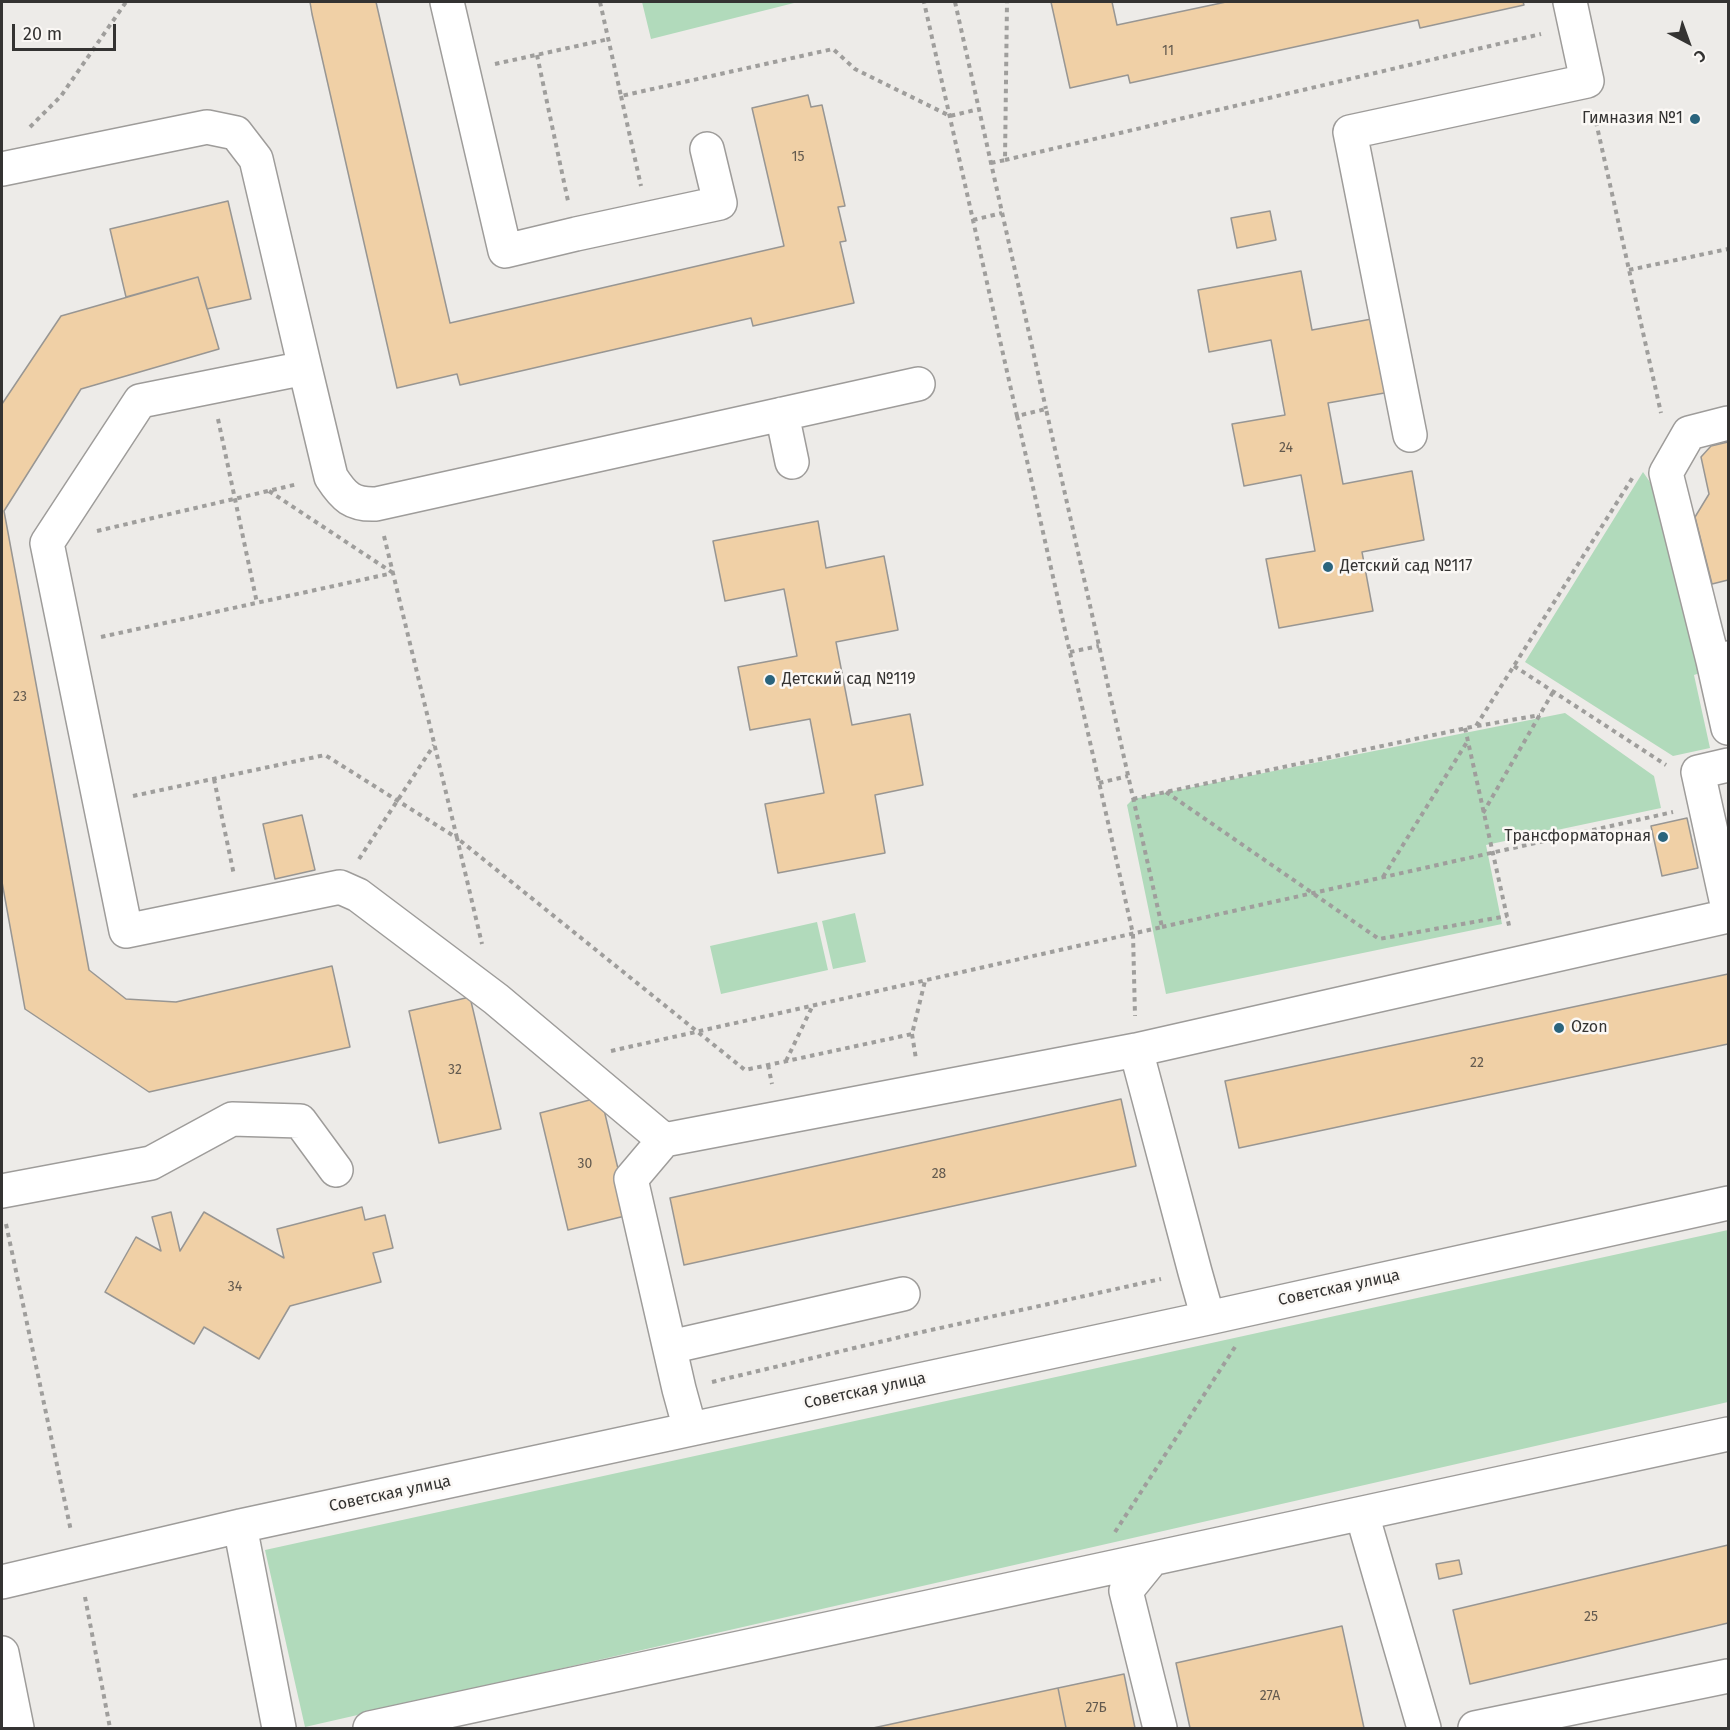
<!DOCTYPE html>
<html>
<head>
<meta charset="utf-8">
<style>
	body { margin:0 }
	#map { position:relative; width:1730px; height:1730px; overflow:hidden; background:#edebe8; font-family:"Fira Sans",sans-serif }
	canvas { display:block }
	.frame { position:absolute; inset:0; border:3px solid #343332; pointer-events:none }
	.north { position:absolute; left:1658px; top:12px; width:60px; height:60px; -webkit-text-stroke:4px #fbf8f5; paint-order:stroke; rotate:139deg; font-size:16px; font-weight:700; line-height:24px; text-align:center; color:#343332 }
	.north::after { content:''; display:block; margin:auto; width:21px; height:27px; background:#343332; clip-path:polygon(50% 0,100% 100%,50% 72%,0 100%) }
	.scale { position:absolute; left:12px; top:24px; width:104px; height:27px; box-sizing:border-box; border:3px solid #343332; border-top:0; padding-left:8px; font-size:18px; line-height:21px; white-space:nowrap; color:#343332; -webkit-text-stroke:4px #fbf8f5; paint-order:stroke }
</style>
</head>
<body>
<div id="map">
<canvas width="1730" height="1730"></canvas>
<div class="frame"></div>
<div class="north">С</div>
<div class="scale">20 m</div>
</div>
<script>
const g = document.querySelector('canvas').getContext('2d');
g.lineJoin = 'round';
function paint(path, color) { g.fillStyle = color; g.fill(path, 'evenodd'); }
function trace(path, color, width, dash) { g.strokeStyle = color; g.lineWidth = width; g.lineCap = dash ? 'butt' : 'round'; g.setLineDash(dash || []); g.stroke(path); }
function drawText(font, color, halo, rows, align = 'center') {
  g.font = font + ' "Fira Sans",sans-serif'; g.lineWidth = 5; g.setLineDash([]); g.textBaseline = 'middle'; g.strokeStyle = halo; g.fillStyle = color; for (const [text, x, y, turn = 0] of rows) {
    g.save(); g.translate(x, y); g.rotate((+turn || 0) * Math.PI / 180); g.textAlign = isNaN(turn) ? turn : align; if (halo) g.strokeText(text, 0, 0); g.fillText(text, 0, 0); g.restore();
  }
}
const green = new Path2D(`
	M642 2H798L651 39Z
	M1643 472 1674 517 1706 671 1694 675 1710 748 1673 756 1525 662Z
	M1565 713 1654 776 1661 808 1486 845 1502 924 1166 994 1127 805 1133 799Z
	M855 913 866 962 833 969 822 921Z
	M817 922 828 970 721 994 710 946Z
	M1728 1230V1402L305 1727 265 1550Z`);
const building = new Path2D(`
	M310 2H376L450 323 784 246 752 108 808 95 811 107 822 105 845 206 838 207 846 241 840 242 854 303 753 326 751 318 460 385 457 374 397 388 312 14Z
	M1051 2H1112L1117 25 1226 2H1523L1524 5 1420 28 1418 20 1130 83 1128 75 1070 88Z
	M228 201 251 299 207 309 198 277 126 297 110 229Z
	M1270 211 1276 240 1237 248 1231 218Z
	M1301 271 1312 330 1377 318 1390 392 1328 403 1343 484 1412 471 1424 540 1362 552 1373 611 1279 628 1266 559 1315 551 1301 475 1244 486 1232 424 1285 415 1271 340 1209 352 1198 290Z
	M198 277 219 349 81 389 4 511 89 970 126 999 176 1002 332 966 350 1047 149 1092 25 1009 2 882V404L61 316Z
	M1728 442V580L1712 584 1695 517 1709 494 1701 457 1711 446Z
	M818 521 826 568 884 556 898 630 836 642 852 725 910 714 923 785 875 795 885 853 778 873 765 804 824 793 810 719 750 730 738 667 797 656 784 589 725 601 713 541Z
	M302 815 315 870 275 879 263 824Z
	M1687 818 1698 868 1662 876 1651 826Z
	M1728 974V1044L1239 1148 1225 1081Z
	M470 997 501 1129 439 1143 409 1011Z
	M601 1097 629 1215 568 1230 540 1113Z
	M1121 1099 1136 1166 684 1265 670 1198Z
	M362 1207 365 1220 385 1215 393 1248 373 1253 381 1282 290 1306 259 1359 204 1327 194 1344 105 1292 136 1237 161 1251 152 1217 171 1212 180 1251 204 1212 284 1258 277 1229Z
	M1728 1545V1623L1470 1684 1453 1610Z
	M1459 1560 1462 1574 1439 1579 1436 1564Z
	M1342 1626 1364 1728H1190L1176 1663Z
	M1124 1674 1135 1728H1066L1058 1688Z
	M1058 1688 1066 1728H873Z`);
const path = new Path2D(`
	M600 2 621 96 833 49 855 69 950 116 979 109
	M955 2 1046 409
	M537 55 568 201
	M495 64 609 39
	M621 96 641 186
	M1594 113 1661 413
	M30 127 61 96 126 2
	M1005 160 1541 34
	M991 163 1005 160 1007 2
	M973 220 1002 213
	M1629 270 1728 249
	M1017 416 1133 934 1135 1016
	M218 419 257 603
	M269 491 393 573
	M97 531 298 484
	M384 536 457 838 745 1070 912 1034 925 981
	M101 637 393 573
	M1070 652 1099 646
	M1514 666 1666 765
	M1477 726 1540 715
	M1465 728 1510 930
	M214 779 234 875
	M1099 783 1128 776
	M1166 792 1379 939 1507 916
	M133 796 325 755 457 838 482 944
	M1133 799 1476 726 1633 477
	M1483 813 1553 692
	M359 859 434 745
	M1383 877 1467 742
	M1162 927 1673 812
	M912 1034 916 1059
	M611 1051 1162 927 1046 409 1017 416 924 2
	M786 1061 812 1007
	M768 1065 772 1084
	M6 1224 71 1531
	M712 1382 913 1334 1161 1279
	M1115 1532 1235 1347
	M85 1597 110 1728`);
const minor = new Path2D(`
	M447 2 505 251 576 234 720 203 707 149
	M2 169 207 127 236 133 256 159 305 368 140 401 47 543 126 931 340 887 358 895 496 999 664 1140 1136 1050
	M305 368 331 477C344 497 352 505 376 504L918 384
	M782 414 792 462
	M1410 435 1350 132 1587 81 1570 2
	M1728 658 1713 661 1728 728
	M1713 661 1666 473 1689 433 1728 423
	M1728 765 1698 772 1728 909
	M664 1140 631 1179 679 1389 690 1429
	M2 1191 151 1163 232 1119 300 1121 336 1170
	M1208 1318 1195 1272 1136 1050 1728 916
	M670 1347 903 1294
	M1362 1514 1424 1728
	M240 1526 279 1728
	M1152 1559 1126 1591 1160 1728
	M2 1582 240 1526 1208 1318 1728 1203
	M2 1653 17 1728
	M370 1728 1728 1434
	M1475 1728 1728 1676`);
const markers = [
	[1695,119,6,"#2a647d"],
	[1328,567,6,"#2a647d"],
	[770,680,6,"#2a647d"],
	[1663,837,6,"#2a647d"],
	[1559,1028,6,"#2a647d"]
];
const numberNames = [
	["11",1168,51],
	["15",798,157],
	["24",1286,448],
	["23",20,697],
	["22",1477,1063],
	["32",455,1070],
	["30",585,1164],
	["28",939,1174],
	["34",235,1287],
	["25",1591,1617],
	["27А",1270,1696],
	["27Б",1096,1708]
];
const poiNames = [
	["Гимназия №1",1683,119,"right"],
	["Детский сад №117",1340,567],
	["Детский сад №119",782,680],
	["Трансформаторная",1651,837,"right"],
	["Ozon",1571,1028]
];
const streetNames = [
	["Советская улица",1339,1288,-12],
	["Советская улица",865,1391,-12],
	["Советская улица",390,1494,-12]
];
paint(green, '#b1dabb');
paint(building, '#f0d0a6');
trace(building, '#989693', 1.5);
trace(minor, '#9e9c9a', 36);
trace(path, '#9f9e9c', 4, [4.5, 4.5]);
trace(minor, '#fff', 33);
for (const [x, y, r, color] of markers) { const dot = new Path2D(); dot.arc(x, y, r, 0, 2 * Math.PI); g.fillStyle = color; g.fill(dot); trace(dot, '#fbf8f5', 2); }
drawText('14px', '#635a4f', null, numberNames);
drawText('16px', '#343332', '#fbf8f5', poiNames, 'left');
drawText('16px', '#343332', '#fbf8f5', streetNames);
</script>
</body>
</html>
